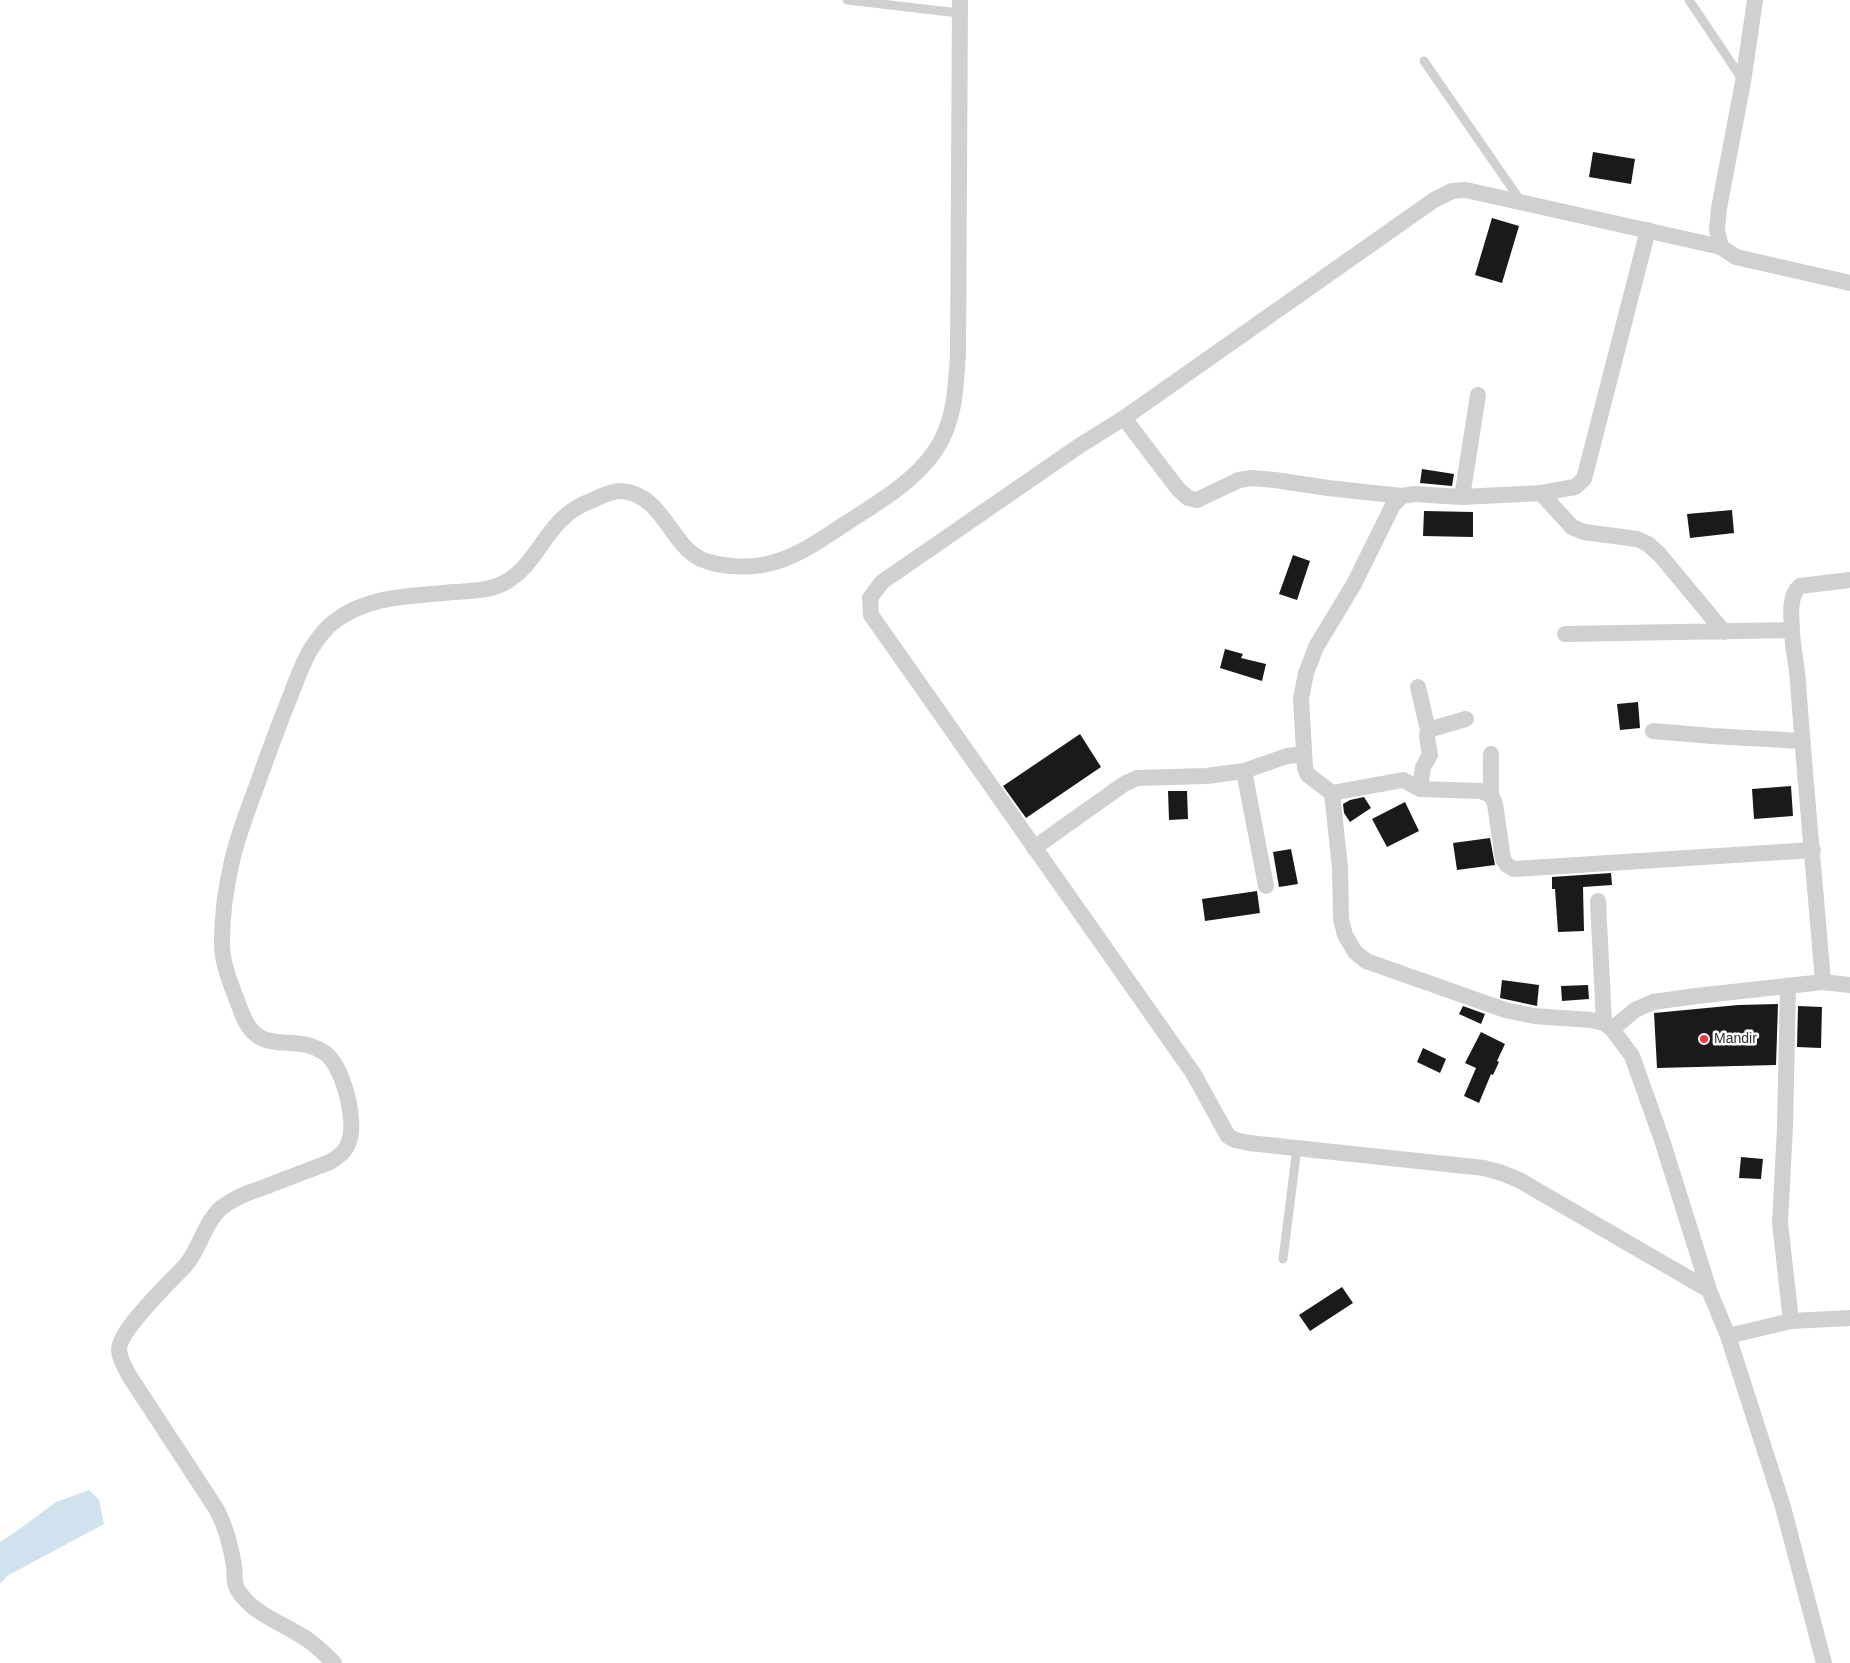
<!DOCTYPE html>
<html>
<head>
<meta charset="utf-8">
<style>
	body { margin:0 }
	canvas { display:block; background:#fff }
</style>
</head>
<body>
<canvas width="1850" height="1663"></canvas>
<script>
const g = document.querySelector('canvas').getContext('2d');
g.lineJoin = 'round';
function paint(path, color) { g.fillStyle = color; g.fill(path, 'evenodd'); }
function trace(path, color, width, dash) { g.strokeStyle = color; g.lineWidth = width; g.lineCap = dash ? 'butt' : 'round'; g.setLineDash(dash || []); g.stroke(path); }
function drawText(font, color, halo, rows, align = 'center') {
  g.font = font + ' Helvetica,sans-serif'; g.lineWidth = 5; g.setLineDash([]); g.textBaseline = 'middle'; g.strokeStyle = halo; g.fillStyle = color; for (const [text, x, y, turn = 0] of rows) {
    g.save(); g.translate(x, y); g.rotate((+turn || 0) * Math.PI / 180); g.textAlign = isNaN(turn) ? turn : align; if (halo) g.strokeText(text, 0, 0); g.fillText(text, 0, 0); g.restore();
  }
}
const water = new Path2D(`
	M89 1490 99 1500 104 1524 7 1576 0 1584V1542L14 1533 56 1502Z`);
const building = new Path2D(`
	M1593 152 1635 159 1631 184 1589 177Z
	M1492 218 1519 226 1502 283 1475 275Z
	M1422 469 1454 474 1452 486 1420 483Z
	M1732 510 1734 533 1690 538 1687 514Z
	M1424 511 1473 512V537L1423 536Z
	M1293 555 1310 561 1297 600 1279 594Z
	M1225 649 1243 654 1241 658 1266 664 1262 681 1220 668Z
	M1638 702 1640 728 1620 730 1617 704Z
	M1080 734 1101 767 1026 818 1003 786Z
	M1791 786 1793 816 1754 819 1752 789Z
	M1168 791H1187L1188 819 1169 820Z
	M1364 797 1371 808 1350 822 1344 813 1343 804 1350 800Z
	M1405 802 1419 831 1387 847 1372 819Z
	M1490 838 1495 865 1457 870 1453 843Z
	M1291 849 1298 884 1279 887 1273 852Z
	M1611 873 1612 885 1583 887 1584 931 1558 932 1555 889H1552V877Z
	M1257 891 1260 913 1205 921 1202 899Z
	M1502 980 1539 985 1537 1006 1500 998Z
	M1588 985 1589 999 1562 1001 1561 986Z
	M1778 1004 1776 1065 1657 1068 1654 1013 1738 1005Z
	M1463 1006 1485 1014 1481 1024 1459 1014Z
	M1798 1006 1822 1007 1821 1048 1797 1047Z
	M1481 1032 1505 1044 1497 1061 1499 1062 1493 1075 1491 1074 1479 1103 1464 1096 1476 1068 1465 1063Z
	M1423 1048 1446 1059 1440 1073 1417 1062Z
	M1741 1157 1763 1159 1761 1179 1739 1178Z
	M1342 1287 1353 1303 1310 1331 1299 1315Z`);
const service = new Path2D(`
	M847 0 959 13
	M1689 0 1742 79
	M1424 61 1520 200
	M1283 1259 1297 1148`);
const minor = new Path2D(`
	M1755 0 1743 82 1719 208 1717 230 1721 247 1736 257 1850 283
	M1648 230 1584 479 1575 487 1541 493 1462 497 1414 494 1402 496 1393 505 1354 584 1316 647 1306 673 1301 699 1305 768 1308 775 1332 793 1340 868 1341 919 1345 935 1355 952 1366 961 1505 1010 1534 1016 1591 1020 1604 1023 1612 1029 1632 1056 1662 1140 1709 1290 1728 1336 1783 1507 1824 1663
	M1124 418 1178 489 1188 498 1197 500 1239 480 1252 478 1275 480 1328 488 1402 496
	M1541 493 1572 527 1584 532 1637 539 1648 544 1660 555 1724 632
	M1462 497 1478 395
	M1565 634 1792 630
	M1418 687 1428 730
	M1653 731 1712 736 1802 741
	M1491 754V795L1495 804 1503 859 1507 865 1514 869 1813 850
	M1244 771 1266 886
	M1420 789 1423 767 1430 755 1427 737 1428 730 1466 719
	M1332 793 1403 780 1420 789 1481 791 1491 795
	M1034 848 1124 784 1137 778 1206 776 1244 771 1287 756 1304 754
	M1598 901 1604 1023
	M1823 982C1815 882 1805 782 1798 682 1797 664 1792 646 1792 629 1791 615 1789 595 1800 586L1850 580
	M1788 987 1785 1127 1780 1223 1791 1321
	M1612 1029 1635 1010 1653 1002 1696 996 1823 982 1850 985
	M1709 1290 1519 1180 1502 1173 1484 1168 1249 1143 1235 1140 1228 1136 1193 1073 871 615 870 598 882 582 1079 446 1124 418 1434 200 1452 191 1466 190 1721 247
	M1728 1336 1791 1321 1850 1318
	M334 1663C324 1653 314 1643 302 1636 280 1622 254 1614 239 1592 233 1584 235 1575 234 1566 231 1546 226 1528 217 1510L130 1377C126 1369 119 1359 119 1349 120 1329 170 1282 185 1266 200 1249 204 1223 221 1208 233 1198 248 1193 262 1188 285 1179 307 1171 330 1162 339 1156 346 1152 349 1141 357 1121 343 1066 325 1053 292 1030 259 1061 241 1011 233 989 221 964 222 941 222 914 226 887 232 861 238 835 248 809 257 785 267 757 277 729 288 702 295 685 301 665 311 649 318 638 325 628 335 621 369 595 413 596 454 592 471 591 488 591 504 583 531 569 541 539 562 519 571 510 582 504 593 500 601 496 612 491 621 491 666 494 670 552 709 562 726 567 750 568 767 564 796 558 820 540 845 524 877 503 913 483 935 451 955 422 956 387 958 353L960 0`);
const markers = [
	[1704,1039,5,"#e63946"]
];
const poiNames = [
	["Mandir",1714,1039]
];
paint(water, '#cfe2ee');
paint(building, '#1a1a1a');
trace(service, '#d0d0d0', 9);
trace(minor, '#d0d0d0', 16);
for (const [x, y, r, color] of markers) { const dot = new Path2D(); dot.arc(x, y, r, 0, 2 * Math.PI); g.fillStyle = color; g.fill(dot); trace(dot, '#fff', 2); }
drawText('14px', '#333', '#fff', poiNames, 'left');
</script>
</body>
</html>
